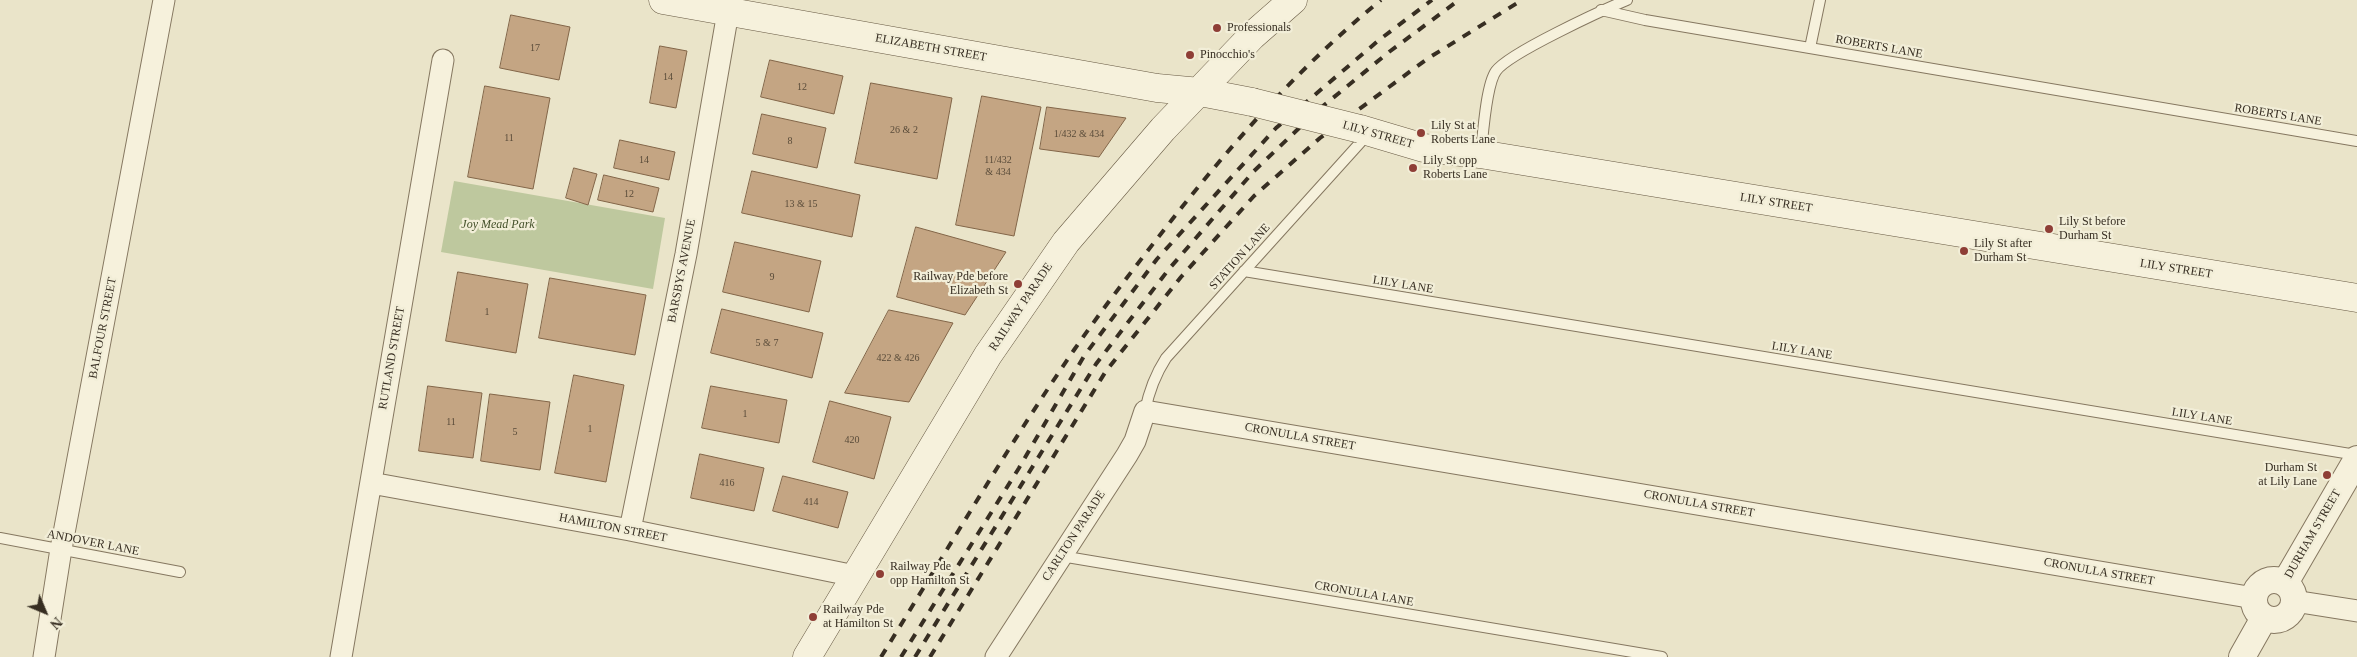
<!DOCTYPE html>
<html>
<head>
<meta charset="utf-8">
<style>
	body { margin:0 }
	#map { position:relative; width:2357px; height:657px; overflow:hidden; background:#eae4c9; font-family:"Times New Roman",serif }
	canvas { display:block }
	.north { position:absolute; left:20px; top:587px; width:50px; height:50px; -webkit-text-stroke:4px #f2eed8; paint-order:stroke; rotate:135deg; font-size:14px; font-weight:700; line-height:20px; text-align:center; color:#372e22 }
	.north::after { content:''; display:block; margin:auto; width:18px; height:22px; background:#372e22; clip-path:polygon(50% 0,100% 100%,50% 72%,0 100%) }
</style>
</head>
<body>
<div id="map">
<canvas width="2357" height="657"></canvas>
<div class="north">N</div>
</div>
<script>
const g = document.querySelector('canvas').getContext('2d');
g.lineJoin = 'round';
function paint(path, color) { g.fillStyle = color; g.fill(path, 'evenodd'); }
function trace(path, color, width, dash) { g.strokeStyle = color; g.lineWidth = width; g.lineCap = dash ? 'butt' : 'round'; g.setLineDash(dash || []); g.stroke(path); }
function drawText(font, color, halo, rows, align = 'center') {
  g.font = font + ' "Times New Roman",serif'; g.lineWidth = 4.5; g.setLineDash([]); g.textBaseline = 'middle'; g.strokeStyle = halo; g.fillStyle = color; for (const [text, x, y, turn = 0] of rows) {
    g.save(); g.translate(x, y); g.rotate((+turn || 0) * Math.PI / 180); g.textAlign = isNaN(turn) ? turn : align; if (halo) g.strokeText(text, 0, 0); g.fillText(text, 0, 0); g.restore();
  }
}
const green = new Path2D(`
	M454 181 665 218 653 289 441 252Z`);
const building = new Path2D(`
	M511 15 570 27 559 80 500 68Z
	M660 46 687 51 676 108 650 103Z
	M770 60 843 76 834 114 761 97Z
	M871 83 952 98 937 179 855 163Z
	M485 86 550 98 533 189 468 177Z
	M982 96 1041 107 1014 236 956 225Z
	M1047 107 1126 118 1099 157 1040 149Z
	M762 114 826 128 817 168 753 154Z
	M620 140 675 152 669 180 614 168Z
	M574 168 597 174 588 205 566 198Z
	M752 171 860 195 852 237 742 213Z
	M604 175 659 188 653 212 598 200Z
	M916 227 1006 252 965 315 897 297Z
	M735 242 821 261 809 312 723 292Z
	M458 272 528 284 516 353 446 341Z
	M550 278 646 295 635 355 539 338Z
	M722 309 823 333 812 378 711 353Z
	M889 310 953 323 909 402 845 393Z
	M574 375 624 385 606 482 555 473Z
	M428 386 482 393 473 458 419 451Z
	M711 386 787 400 779 443 702 428Z
	M490 394 550 402 540 470 481 461Z
	M830 401 891 417 874 479 813 462Z
	M700 454 764 468 754 511 691 498Z
	M783 476 848 492 838 528 773 511Z`);
const service = new Path2D(`
	M1601 10 1645 20 2357 141
	M1810 48 1820 0
	M1481 153C1483 134 1486 85 1496 71 1509 53 1603 10 1627 0
	M1244 271 2357 455
	M1145 411C1149 391 1155 375 1166 358L1368 134
	M0 538 180 572
	M1061 556 1662 657`);
const minor = new Path2D(`
	M371 483 630 530 855 576
	M630 530 686 254 728 12
	M2294 601 2357 611
	M44 657 61 549 164 0
	M341 657 443 60
	M996 657 1127 455 1135 441 1145 411 2254 598`);
const tertiary = new Path2D(`
	M2254 600a20 20 0 1 1 40 0a20 20 0 1 1-40 0Z
	M2285 583 2357 459
	M2242 657 2264 618`);
const secondary = new Path2D(`
	M663 0 1157 88 1200 92 1252 102
	M1360 129 1424 148 1480 154 2357 298
	M807 657 988 355 1066 242 1163 129 1252 36 1293 0`);
const rail = new Path2D(`
	M881 657C945 554 1006 449 1074 350 1108 301 1145 254 1182 207 1242 132 1306 61 1381 0
	M901 657 1019 468 1084 356 1157 259 1276 128 1379 40 1432 0
	M915 657 1096 364 1169 269 1254 171 1317 111 1389 52 1459 0
	M930 657 1106 371 1181 277 1254 196 1320 138 1427 59 1522 0`);
const secondaryBridge = new Path2D(`
	M1252 102 1360 129`);
const markers = [
	[1217,28,5,"#8e3e36"],
	[1190,55,5,"#8e3e36"],
	[1421,133,5,"#8e3e36"],
	[1413,168,5,"#8e3e36"],
	[2049,229,5,"#8e3e36"],
	[1964,251,5,"#8e3e36"],
	[1018,284,5,"#8e3e36"],
	[2327,475,5,"#8e3e36"],
	[880,574,5,"#8e3e36"],
	[813,617,5,"#8e3e36"]
];
const numberNames = [
	["17",535,48],
	["14",668,77],
	["12",802,87],
	["26 & 2",904,130],
	["1/432 & 434",1079,134],
	["11",509,138],
	["8",790,141],
	["14",644,160],
	["11/432",998,160],
	["& 434",998,172],
	["12",629,194],
	["13 & 15",801,204],
	["9",772,277],
	["1",487,312],
	["5 & 7",767,343],
	["422 & 426",898,358],
	["1",745,414],
	["11",451,422],
	["1",590,429],
	["5",515,432],
	["420",852,440],
	["416",727,483],
	["414",811,502]
];
const poiNames = [
	["Professionals",1227,28],
	["Pinocchio's",1200,55],
	["Lily St at",1431,126],
	["Roberts Lane",1431,140],
	["Lily St opp",1423,161],
	["Roberts Lane",1423,175],
	["Lily St before",2059,222],
	["Durham St",2059,236],
	["Lily St after",1974,244],
	["Durham St",1974,258],
	["Railway Pde before",1008,277,"right"],
	["Elizabeth St",1008,291,"right"],
	["Durham St",2317,468,"right"],
	["at Lily Lane",2317,482,"right"],
	["Railway Pde",890,567],
	["opp Hamilton St",890,581],
	["Railway Pde",823,610],
	["at Hamilton St",823,624]
];
const streetNames = [
	["ROBERTS LANE",1879,47,10],
	["ELIZABETH STREET",931,48,10],
	["ROBERTS LANE",2278,115,9],
	["LILY STREET",1378,135,16],
	["LILY STREET",1776,203,9],
	["STATION LANE",1240,257,-48],
	["LILY STREET",2176,269,9],
	["BARSBYS AVENUE",682,271,-79],
	["LILY LANE",1403,285,9],
	["RAILWAY PARADE",1021,307,-56],
	["BALFOUR STREET",103,328,-79],
	["LILY LANE",1802,351,9],
	["RUTLAND STREET",392,358,-80],
	["LILY LANE",2202,417,9],
	["CRONULLA STREET",1300,437,10],
	["CRONULLA STREET",1699,504,10],
	["HAMILTON STREET",613,528,11],
	["DURHAM STREET",2313,534,-60],
	["CARLTON PARADE",1074,536,-57],
	["ANDOVER LANE",93,543,11],
	["CRONULLA STREET",2099,572,10],
	["CRONULLA LANE",1364,594,10]
];
const parkNames = [
	["Joy Mead Park",498,225]
];
paint(green, '#bec89e');
paint(building, '#c4a583');
trace(building, '#826548', 1);
trace(service, '#857760', 12);
trace(minor, '#857760', 23);
trace(tertiary, '#857760', 28);
trace(secondary, '#675943', 29);
trace(service, '#f6f1dc', 10);
trace(minor, '#f6f1dc', 21);
trace(tertiary, '#f6f1dc', 26);
trace(secondary, '#f6f1dc', 28);
trace(rail, '#372e22', 4, [9, 9]);
trace(secondaryBridge, '#675943', 29, []);
trace(secondaryBridge, '#f6f1dc', 28);
for (const [x, y, r, color] of markers) { const dot = new Path2D(); dot.arc(x, y, r, 0, 2 * Math.PI); g.fillStyle = color; g.fill(dot); trace(dot, '#f2eed8', 2); }
drawText('10px', '#5a4c3a', null, numberNames);
drawText('12px', '#372e22', '#f2eed8', poiNames, 'left');
drawText('12px', '#372e22', '#f2eed8', streetNames);
drawText('italic 12px', '#44512a', '#f2eed8', parkNames);
</script>
</body>
</html>
